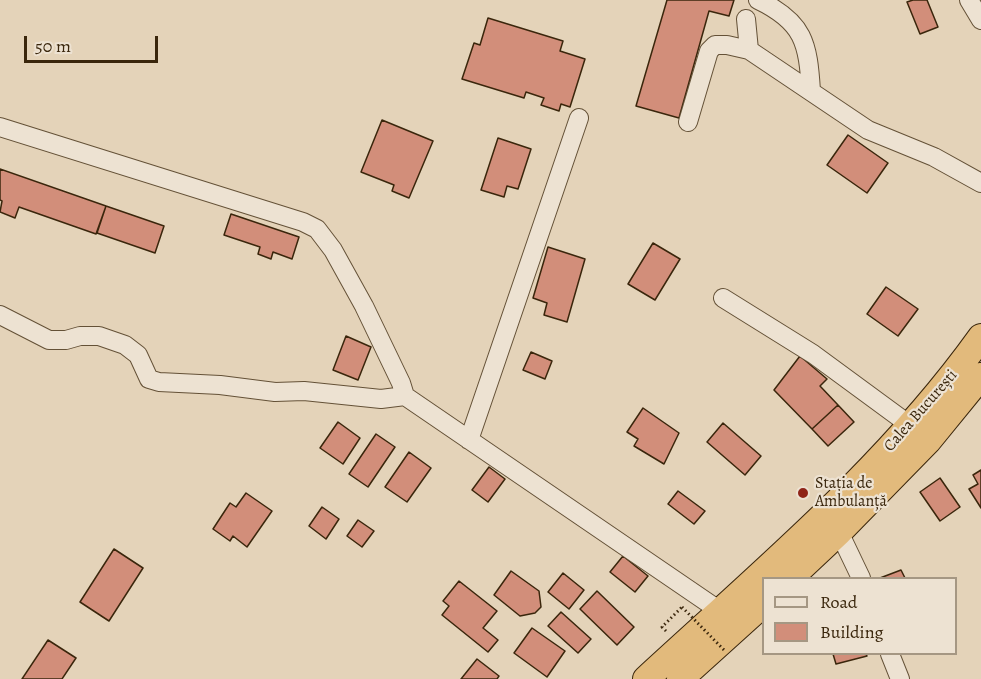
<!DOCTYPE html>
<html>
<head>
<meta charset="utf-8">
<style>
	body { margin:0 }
	#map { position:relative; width:981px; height:679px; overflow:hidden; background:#e4d3b9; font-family:Alegreya,serif }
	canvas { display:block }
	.legend { position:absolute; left:762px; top:577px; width:195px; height:78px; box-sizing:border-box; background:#ede2d2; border:2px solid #a59783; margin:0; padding:8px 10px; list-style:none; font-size:18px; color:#3a260c }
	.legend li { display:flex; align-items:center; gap:12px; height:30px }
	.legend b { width:30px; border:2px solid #a59783 }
	.scale { position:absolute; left:24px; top:36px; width:134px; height:27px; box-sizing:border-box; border:3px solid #3a260c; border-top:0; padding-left:8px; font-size:18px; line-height:21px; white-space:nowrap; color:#3a260c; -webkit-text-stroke:4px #ede2d2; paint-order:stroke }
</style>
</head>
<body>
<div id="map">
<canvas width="981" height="679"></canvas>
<ul class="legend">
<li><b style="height:8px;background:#ede2d2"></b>Road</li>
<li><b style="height:16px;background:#d28e7a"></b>Building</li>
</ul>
<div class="scale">50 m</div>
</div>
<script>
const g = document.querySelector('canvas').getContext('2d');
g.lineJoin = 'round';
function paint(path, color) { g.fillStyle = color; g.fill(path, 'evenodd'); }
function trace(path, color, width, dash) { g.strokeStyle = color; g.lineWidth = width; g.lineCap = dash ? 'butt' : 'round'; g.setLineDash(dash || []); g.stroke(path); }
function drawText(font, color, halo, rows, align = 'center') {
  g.font = font + ' Alegreya,serif'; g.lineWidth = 4.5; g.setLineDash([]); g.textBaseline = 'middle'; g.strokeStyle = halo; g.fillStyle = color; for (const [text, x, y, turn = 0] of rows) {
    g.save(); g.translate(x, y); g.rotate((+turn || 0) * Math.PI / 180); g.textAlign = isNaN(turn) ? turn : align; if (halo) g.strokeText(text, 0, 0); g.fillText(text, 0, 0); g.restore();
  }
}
const building = new Path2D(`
	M667 0H734L729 16 709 11 679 118 636 106Z
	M913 0H927L938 27 920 34 907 2Z
	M488 18 563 41 560 51 585 59 570 107 561 104 559 111 541 105 544 98 526 92 524 98 462 79 474 43 480 45Z
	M382 120 433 141 409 198 392 191 394 185 361 172Z
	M848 135 888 163 867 193 827 165Z
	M498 138 531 149 518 189 507 186 504 197 481 190Z
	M0 169 106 206 96 234 19 207 15 218 0 212 2 201 0 200Z
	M106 206 164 226 155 253 97 233Z
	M231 214 299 237 292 259 273 252 271 259 258 254 260 247 224 235Z
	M653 243 680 259 655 300 628 284Z
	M548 247 585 259 567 322 544 315 547 303 533 298Z
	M886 287 918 309 898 336 867 314Z
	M346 336 371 347 358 380 333 370Z
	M531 352 552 361 545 379 523 370Z
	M800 356 827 379 820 386 838 405 812 429 774 390Z
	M838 405 854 422 828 446 812 429Z
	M643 408 679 433 664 464 634 446 638 439 627 432Z
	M338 422 360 438 343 464 320 448Z
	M723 423 761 456 745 475 707 442Z
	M376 434 395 447 368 487 349 474Z
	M409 452 431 468 407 502 385 487Z
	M489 467 505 479 488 502 472 490Z
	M981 470V508L969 489 978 484 973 475Z
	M940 478 960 507 940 521 920 492Z
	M678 491 705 511 694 524 668 504Z
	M246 493 272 511 247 547 233 536 230 541 213 529 230 503 236 507Z
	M322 507 339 519 326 539 309 526Z
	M358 520 374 531 362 547 347 536Z
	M114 549 143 568 109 621 80 602Z
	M623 556 648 576 635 592 610 572Z
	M901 570 905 578H880Z
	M511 571 539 591 541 607 535 613 520 616 494 595Z
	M563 573 584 590 569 609 548 592Z
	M459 581 497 611 483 628 498 640 488 652 442 615 449 606 443 601Z
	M597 591 634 627 617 645 580 609Z
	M561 612 591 639 578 653 548 626Z
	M532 628 565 651 547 677 514 653Z
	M48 640 76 658 62 679H22Z
	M833 654H866L867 656 836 664Z
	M477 659 499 676 497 679H461Z`);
const path = new Path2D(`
	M666 631 662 627 682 607`);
const minor = new Path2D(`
	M758 0C804 22 808 43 811 91
	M969 0 981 20
	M746 19 749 50
	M688 122 709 51 715 45H727L749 50 868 130 934 157 981 183
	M0 127 303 222 317 229 333 250 364 306 401 383 405 396 720 611
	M723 298 813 354 911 426
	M0 315 49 340H66L80 336H99L125 345 138 355 149 379 159 382 220 385 275 392 304 391 381 399 405 396
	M469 440 579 118
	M839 532 861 578
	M890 654 900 679`);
const highway = new Path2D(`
	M790 578 839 532 928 441 981 376
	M646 679C763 571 888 467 981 337
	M680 679 764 603`);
const pathBridge = new Path2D(`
	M682 607 724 650`);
const markers = [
	[803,493,6,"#8f2418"]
];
const streetNames = [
	["Calea București",921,411,-49]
];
const poiNames = [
	["Stația de",815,484],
	["Ambulanță",815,502]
];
paint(building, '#d28e7a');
trace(building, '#3a260c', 1.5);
trace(minor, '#645137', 20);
trace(highway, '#3a260c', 28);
trace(path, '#3a260c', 3, [1.5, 3]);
trace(minor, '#ede2d2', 18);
trace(highway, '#e2ba7c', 26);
trace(pathBridge, '#3a260c', 3, [1.5, 3]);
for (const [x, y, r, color] of markers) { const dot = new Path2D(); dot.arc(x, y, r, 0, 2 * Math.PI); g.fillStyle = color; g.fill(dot); trace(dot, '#ede2d2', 2); }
drawText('16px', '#3a260c', '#ede2d2', streetNames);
drawText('16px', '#3a260c', '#ede2d2', poiNames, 'left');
</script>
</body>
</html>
